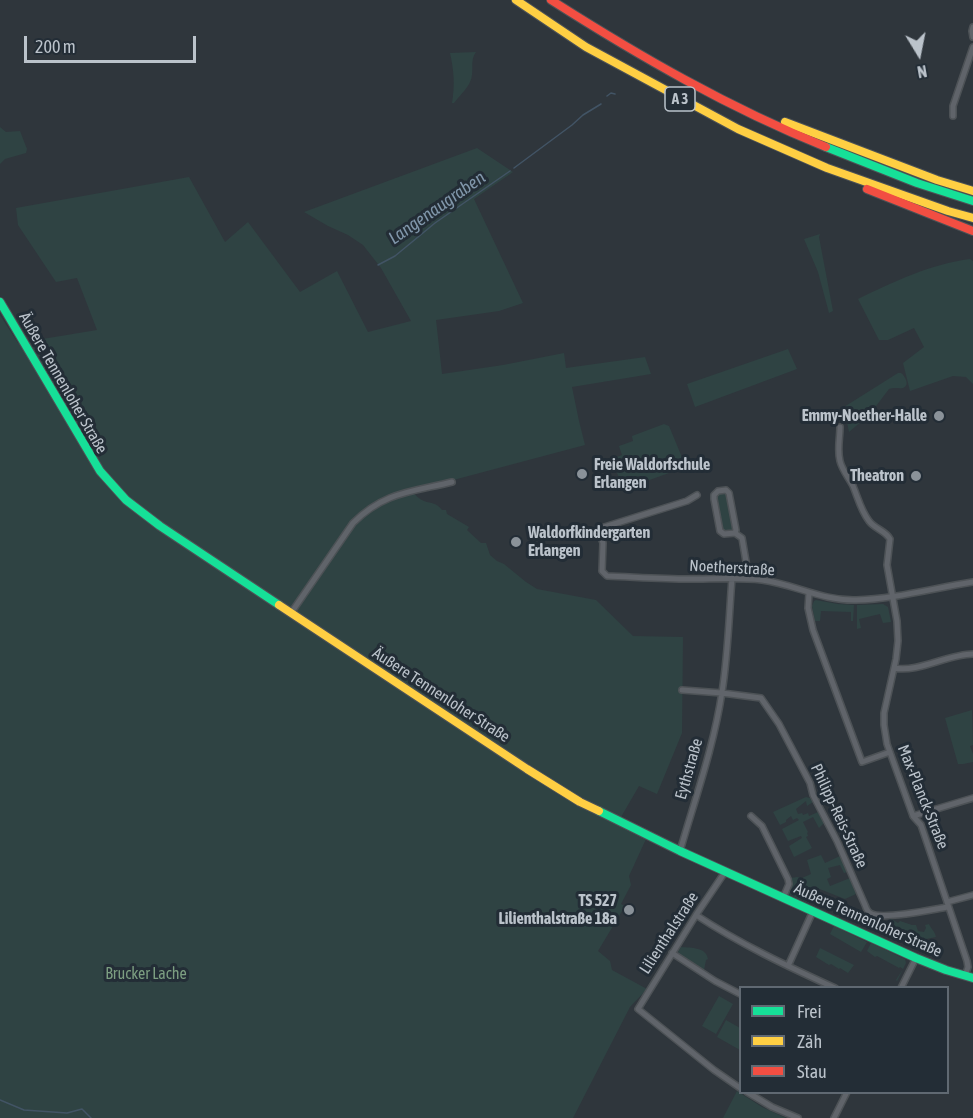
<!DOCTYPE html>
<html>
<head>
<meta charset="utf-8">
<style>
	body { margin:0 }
	#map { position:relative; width:973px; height:1118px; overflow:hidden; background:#2f363c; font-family:"Asap Condensed",sans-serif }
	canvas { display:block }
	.legend { position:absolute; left:739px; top:986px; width:210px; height:108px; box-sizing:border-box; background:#232d36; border:2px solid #606972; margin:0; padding:8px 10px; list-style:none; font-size:18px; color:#bbc3cb }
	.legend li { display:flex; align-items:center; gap:12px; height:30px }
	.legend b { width:30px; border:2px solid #606972 }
	.north { position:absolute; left:889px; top:24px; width:60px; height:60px; -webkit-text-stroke:4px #232d36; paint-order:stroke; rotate:170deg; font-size:16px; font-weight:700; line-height:24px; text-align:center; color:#bbc3cb }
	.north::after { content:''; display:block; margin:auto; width:21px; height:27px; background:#bbc3cb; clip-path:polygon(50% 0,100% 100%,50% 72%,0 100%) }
	.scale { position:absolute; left:24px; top:36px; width:172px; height:27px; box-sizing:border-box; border:3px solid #bbc3cb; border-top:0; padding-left:8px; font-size:18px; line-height:21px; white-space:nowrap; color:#bbc3cb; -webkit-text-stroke:4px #232d36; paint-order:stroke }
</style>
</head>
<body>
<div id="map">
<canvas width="973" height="1118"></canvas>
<ul class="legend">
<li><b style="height:8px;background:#16e098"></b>Frei</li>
<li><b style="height:8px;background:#ffcf43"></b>Zäh</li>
<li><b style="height:8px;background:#f24e42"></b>Stau</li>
</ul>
<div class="north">N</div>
<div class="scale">200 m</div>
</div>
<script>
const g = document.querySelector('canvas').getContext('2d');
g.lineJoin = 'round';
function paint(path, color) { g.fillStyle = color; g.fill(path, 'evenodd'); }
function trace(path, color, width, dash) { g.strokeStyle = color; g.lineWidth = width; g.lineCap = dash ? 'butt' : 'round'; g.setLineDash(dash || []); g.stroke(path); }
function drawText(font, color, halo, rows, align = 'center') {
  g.font = font + ' "Asap Condensed",sans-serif'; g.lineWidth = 6; g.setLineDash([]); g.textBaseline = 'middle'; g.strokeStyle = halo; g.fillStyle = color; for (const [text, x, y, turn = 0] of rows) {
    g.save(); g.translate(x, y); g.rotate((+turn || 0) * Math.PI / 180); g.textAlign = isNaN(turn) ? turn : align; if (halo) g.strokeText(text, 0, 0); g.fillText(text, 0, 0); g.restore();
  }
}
const green = new Path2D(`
	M476 52C469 61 475 72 470 82 467 89 459 96 454 103H452C455 85 454 71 450 53Z
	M0 127 6 132 20 131 27 149 26 153 5 159 0 164Z
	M477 148 513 172 474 199 523 303 499 311 436 320 442 374 503 365 564 353 566 368 645 357 651 374 572 387 579 421 585 445 412 491C415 495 419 499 424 501 432 504 436 502 442 510H446L447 514 469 527 467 530 481 543H486L490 555 497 561 504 564 526 582 537 589 596 600 633 636 683 637 682 733 657 794 639 786 617 824 646 839 629 876 631 885 621 904 625 906 598 951 610 961 612 970 647 989 630 1007 573 1118H0V315L18 343 97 330 77 278 56 282 18 225 16 208 189 177 225 242 248 222 300 292 337 271 368 332 411 321 381 268 363 245 348 235 328 226 304 212Z
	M820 234 819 237 833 311 829 313 818 272 804 239Z
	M970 259 973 261V384L966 377 953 376 910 391 903 363 924 347 914 328 888 340H879L858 299C893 282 931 264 970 259Z
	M788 349 797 369 695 407 687 384Z
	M898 373H901C904 375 911 385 903 388 899 389 895 387 889 389L870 414 849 432 844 407Z
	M664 424 669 426 686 467 624 489 611 459 622 455 619 446 633 441 632 436Z
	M724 492 727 494 733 530C730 532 724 532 721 530L716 499C717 494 719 493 724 492Z
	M816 600 838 604 854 605 853 621H851V612L821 611 820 621H815L812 606 814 601Z
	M883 604 888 607 891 622 883 623 880 614 859 619 861 628 857 629V605Z
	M972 710 973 745 970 746 973 754V762L963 764H958L945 718Z
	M806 797 810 798 813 802 807 806 806 801 796 809 798 814 802 813 803 815 808 813 809 816 818 812 824 823 819 828 813 817 803 822 808 832 807 833 808 836 806 837 812 848 794 857 789 846 802 838 801 836 788 841 782 829 799 820 797 818 793 820 791 816 786 820V822L780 825 773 812Z
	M821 855 825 863 840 856 847 872 844 873 840 865 828 868 831 877 827 879 830 886 850 878 856 894 845 899 817 888 816 886 814 887 816 890 809 903 788 894 791 882V878L797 877 802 878 811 874 807 860Z
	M890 918 898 923 900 921 912 925H916L918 931 924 932 926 928 925 925 929 924C931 929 935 931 936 937L926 939 927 944 933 943 936 949 919 948 913 935 905 931 901 938 895 935 896 932 886 928Z
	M834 926 867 942 861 952 830 934Z
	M871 943 905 959 906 963 897 981 896 980 903 969 900 967 899 968 877 956 875 957 867 951Z
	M681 947C692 948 706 947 708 959L706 960 704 970 679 954 678 951Z
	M820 948 854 965 848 973 840 968 839 969 831 964 829 965 816 957Z
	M719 996 733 1004 716 1034 702 1026Z
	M726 1020 740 1028V1050L717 1037Z
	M737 1091 762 1107 786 1118H723Z`);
const stream = new Path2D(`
	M607 96 611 93 615 94
	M514 168 572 125 583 115 601 104
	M378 265 395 256 435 223 510 171
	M0 1100 24 1110 67 1113 82 1109 91 1118`);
const street = new Path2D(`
	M973 27 972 31 973 37
	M953 116V106L973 47
	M840 427C840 438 837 450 840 461 842 470 849 478 853 486 858 498 861 511 869 521 875 529 886 531 890 539L887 565 897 621 898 641 896 659 884 713V725L887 744 913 816 921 825 967 961 968 967 965 976
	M697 495 687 501 598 529 603 543 602 571 607 576C634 577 662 579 689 579 713 579 738 577 762 580 794 584 822 601 856 600 895 599 934 588 973 582
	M735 533 724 534 720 531 714 499V495L718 491 726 490 729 493 736 530 735 533 742 538 749 579
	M809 593 808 608 813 630 862 762 890 752
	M291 613 353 523C384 492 411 492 452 482
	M894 668C918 673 948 654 973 654
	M682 690 722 693 761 698 779 724 810 783 813 795 837 841 865 905C866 908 867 911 870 913 881 921 934 909 948 907
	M751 816 762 826 788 879 789 884 783 898
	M913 816 973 798
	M680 851C695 799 714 746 722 692 728 655 729 616 732 578
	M725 872 696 915 638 1009 714 1070 740 1088
	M947 902 973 895
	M696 915C740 944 787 966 835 988
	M672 953 715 981 740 994
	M788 966 813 911
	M901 988 916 958
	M747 1092 772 1107 798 1118
	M834 1118 847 1092`);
const fast = new Path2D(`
	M826 147 917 183 973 201
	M0 302 100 471 126 500 160 526 279 605
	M599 811 680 851 916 958 946 970 973 978`);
const slow = new Path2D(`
	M516 0 586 47 738 129 827 168 948 211 973 218
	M785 122 937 180 973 191
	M279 605 527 769 580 802 599 811`);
const jam = new Path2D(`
	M551 0C639 56 729 108 826 147
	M867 189 973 231`);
const markers = [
	[939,416,6,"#8a9299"],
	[582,474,6,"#8a9299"],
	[916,476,6,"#8a9299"],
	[516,542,6,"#8a9299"],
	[629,910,6,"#8a9299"]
];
const shields = [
	[680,99,30]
];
const shieldNames = [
	["A 3",680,99]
];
const streetNames = [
	["Äußere Tennenloher Straße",63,383,60],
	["Noetherstraße",732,568,3],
	["Äußere Tennenloher Straße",441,695,33],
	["Eythstraße",689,769,-74],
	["Max-Planck-Straße",923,797,68],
	["Philipp-Reis-Straße",839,816,65],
	["Äußere Tennenloher Straße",868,920,24],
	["Lilienthalstraße",669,933,-57]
];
const poiNames = [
	["Emmy-Noether-Halle",927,416],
	["Freie Waldorfschule",594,465,"left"],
	["Erlangen",594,483,"left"],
	["Theatron",904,476],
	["Waldorfkindergarten",528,533,"left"],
	["Erlangen",528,551,"left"],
	["TS 527",617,901],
	["Lilienthalstraße 18a",617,919]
];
const parkNames = [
	["Brucker Lache",146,974]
];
const waterNames = [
	["Langenaugraben",437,208,-35]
];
paint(green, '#2f4343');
trace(stream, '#425465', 1.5);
trace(street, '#4d5256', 8);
trace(fast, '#4d5256', 10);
trace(slow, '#4d5256', 10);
trace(jam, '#4d5256', 10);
trace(street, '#60646a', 5);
trace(fast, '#16e098', 8);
trace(slow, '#ffcf43', 8);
trace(jam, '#f24e42', 8);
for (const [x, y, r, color] of markers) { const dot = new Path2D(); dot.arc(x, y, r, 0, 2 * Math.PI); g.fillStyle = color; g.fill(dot); trace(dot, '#232d36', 2); }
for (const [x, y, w] of shields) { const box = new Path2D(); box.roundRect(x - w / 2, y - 12, w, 24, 4.5); g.fillStyle = '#232d36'; g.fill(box); trace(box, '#bbc3cb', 1.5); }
drawText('bold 15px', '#bbc3cb', null, shieldNames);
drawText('16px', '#bbc3cb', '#232d36', streetNames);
drawText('bold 16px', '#bbc3cb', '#232d36', poiNames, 'right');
drawText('16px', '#7c9e81', '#232d36', parkNames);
drawText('italic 18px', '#8096aa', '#232d36', waterNames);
</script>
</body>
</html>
